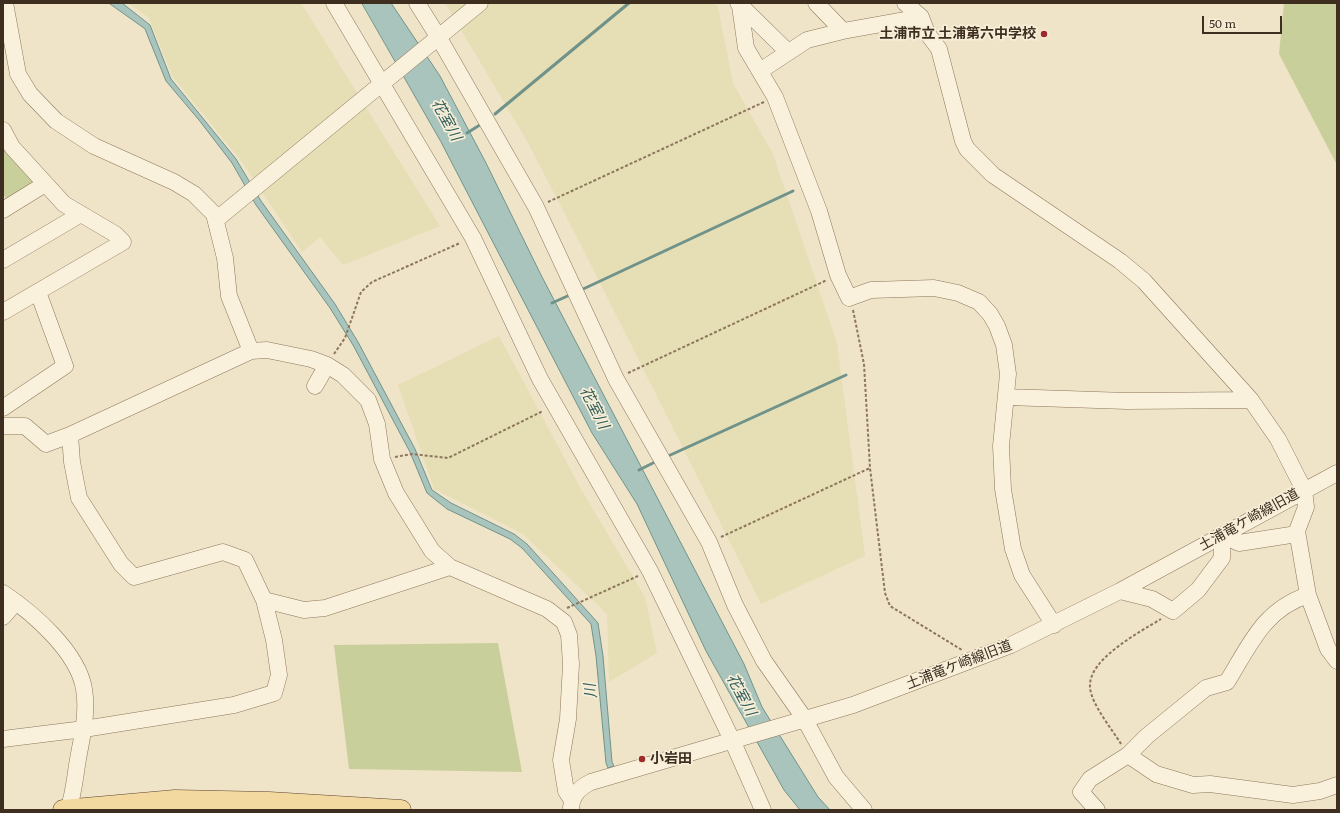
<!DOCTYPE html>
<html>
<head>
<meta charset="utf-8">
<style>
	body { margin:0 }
	#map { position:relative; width:1340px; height:813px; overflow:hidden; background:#f0e4c8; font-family:Literata,serif }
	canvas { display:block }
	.frame { position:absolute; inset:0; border:4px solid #3d2e20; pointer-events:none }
	.scale { position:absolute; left:1202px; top:16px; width:80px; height:18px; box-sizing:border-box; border:2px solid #3d2e20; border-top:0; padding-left:5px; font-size:12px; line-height:14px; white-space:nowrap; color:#3d2e20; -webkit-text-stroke:3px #f7eed8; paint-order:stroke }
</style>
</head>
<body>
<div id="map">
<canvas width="1340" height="813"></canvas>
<div class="frame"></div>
<div class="scale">50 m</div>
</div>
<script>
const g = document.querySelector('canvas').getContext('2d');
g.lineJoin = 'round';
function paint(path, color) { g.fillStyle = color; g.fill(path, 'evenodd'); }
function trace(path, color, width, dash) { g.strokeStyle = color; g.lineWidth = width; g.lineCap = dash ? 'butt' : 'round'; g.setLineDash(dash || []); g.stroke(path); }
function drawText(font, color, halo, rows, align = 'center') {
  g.font = font + ' Literata,"Noto Sans JP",serif'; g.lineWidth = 3.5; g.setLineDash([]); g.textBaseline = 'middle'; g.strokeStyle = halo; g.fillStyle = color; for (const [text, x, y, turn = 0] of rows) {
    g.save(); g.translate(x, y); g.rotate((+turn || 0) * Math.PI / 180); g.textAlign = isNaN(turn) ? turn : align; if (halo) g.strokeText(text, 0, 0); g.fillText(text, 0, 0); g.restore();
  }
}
const farmland = new Path2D(`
	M127 3H301L440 226 343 265 320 237 302 252 242 162 173 77 148 17Z
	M445 3H714L718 7 733 83 773 154 837 343 865 556 761 604 584 251 527 141Z
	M499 336 581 489 645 597 657 653 609 682 607 614 523 534 434 489 398 385Z`);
const green = new Path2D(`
	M1284 3H1337V165L1279 54Z
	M3 142 33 177 31 186 7 200 3 194Z
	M498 643 522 772 349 769 334 645Z`);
const water = new Path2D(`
	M109 3H122L150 25 171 79 236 159 261 201 335 304 358 342 415 449 432 490 451 503 514 534 527 544 598 623 603 656 612 762 614 766 608 768 606 763 596 656 591 624 522 548 510 539 447 509 427 493 410 452 353 345 330 308 256 205 232 163 199 120 166 81 145 29Z
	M362 3H391L440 76 486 163 541 275 744 664 762 707 818 797 830 810H800L784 790 706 651 637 504 592 433 441 142Z`);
const stream = new Path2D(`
	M495 114 629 3
	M467 133 483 123
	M581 290 793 191
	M552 303 572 294
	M666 457 846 375
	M639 470 657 461`);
const path = new Path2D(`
	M548 202 764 102
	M853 310 864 364 870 468 885 593 890 606 962 650
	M334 354 345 338 361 292 372 282 460 243
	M628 373 827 280
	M395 457 412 454 448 458 543 411
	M721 537 870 468
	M567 608 638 576
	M1121 744C1112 729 1091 704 1090 687 1088 659 1140 632 1161 619`);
const minor = new Path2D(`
	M5 3 18 74 30 94 56 121 94 146 174 182 194 194 214 214 225 258 229 296 251 351
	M334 3 473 238 540 379 650 571 732 740 763 810
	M417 3 439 38 536 207 616 379 709 542 735 605 764 661 804 718 836 777 864 810
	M738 3 788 52
	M816 3 843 31
	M905 3 921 17 927 33 939 49 963 141 967 149 993 175 1120 261 1144 281 1251 400 1278 439 1304 490 1306 507 1297 531 1308 595 1328 649 1337 661
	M740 6 746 48 775 97 819 211 838 275 849 298 871 290 934 288 958 293 979 302 990 314 997 326 1004 345 1008 374 1001 446 1003 489 1013 549 1022 575 1054 625
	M760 71 807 40 843 31 921 17
	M3 130 12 147 64 204 115 234 123 242 3 312
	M3 210 45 184
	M217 219 480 3
	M3 260 81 214
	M315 386 327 365
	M1006 397 1127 401 1251 400
	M3 408 65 366 38 292
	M3 426H25L46 444 70 435 251 351 267 350 311 359 327 365 343 375 368 400 377 424 382 459 396 493 432 551 450 567 547 609 564 622 569 635 571 664 568 719 561 760 566 791 572 800
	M1120 591 1152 599 1173 611 1198 590 1222 558V535L1239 543 1297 534
	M3 593C33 613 78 652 84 689 88 712 82 737 78 759 75 776 74 794 68 810
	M264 600 304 610 325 608 450 567
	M3 617 16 602
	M3 739 84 729 234 705 274 693 279 675 274 640 264 600 245 560 223 552 134 577 121 564 79 498 72 462 70 435
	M1128 755 1156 774 1193 785 1210 784 1293 795 1320 791 1337 785
	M571 808C572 795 579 788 591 782L853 705 1011 645 1120 591 1337 473
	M1097 810 1081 792 1090 779 1128 755 1147 736 1206 688 1227 682C1250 645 1263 610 1308 595`);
const major = new Path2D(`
	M63 810 175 800 269 802 401 810`);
const markers = [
	[1044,34,4,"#9e2a2b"],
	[642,759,4,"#9e2a2b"]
];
const poiNames = [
	["土浦市立 土浦第六中学校",1036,34],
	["小岩田",650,759,"left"]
];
const streetNames = [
	["土浦竜ケ崎線旧道",1249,520,-29],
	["土浦竜ケ崎線旧道",959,665,-21]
];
const waterNames = [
	["花室川",446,120,61],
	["花室川",594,408,63],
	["川",591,691,-96],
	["花室川",741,695,62]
];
paint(farmland, '#e6deb5');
paint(green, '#c9cf9b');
paint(water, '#a9c4bc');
trace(water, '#6f938a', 1);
trace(stream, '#6f938a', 3);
trace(minor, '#8d765c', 17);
trace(major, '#5b4430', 21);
trace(path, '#8d765c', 2, [3, 2]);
trace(minor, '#faf1dc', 16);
trace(major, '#f3d9a0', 20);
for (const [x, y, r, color] of markers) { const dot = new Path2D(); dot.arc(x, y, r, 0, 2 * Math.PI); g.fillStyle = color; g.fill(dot); trace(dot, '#f7eed8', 1.5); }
drawText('bold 14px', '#3d2e20', '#f7eed8', poiNames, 'right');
drawText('14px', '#3d2e20', '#f7eed8', streetNames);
drawText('italic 15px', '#2f5d5a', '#f7eed8', waterNames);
</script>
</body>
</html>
